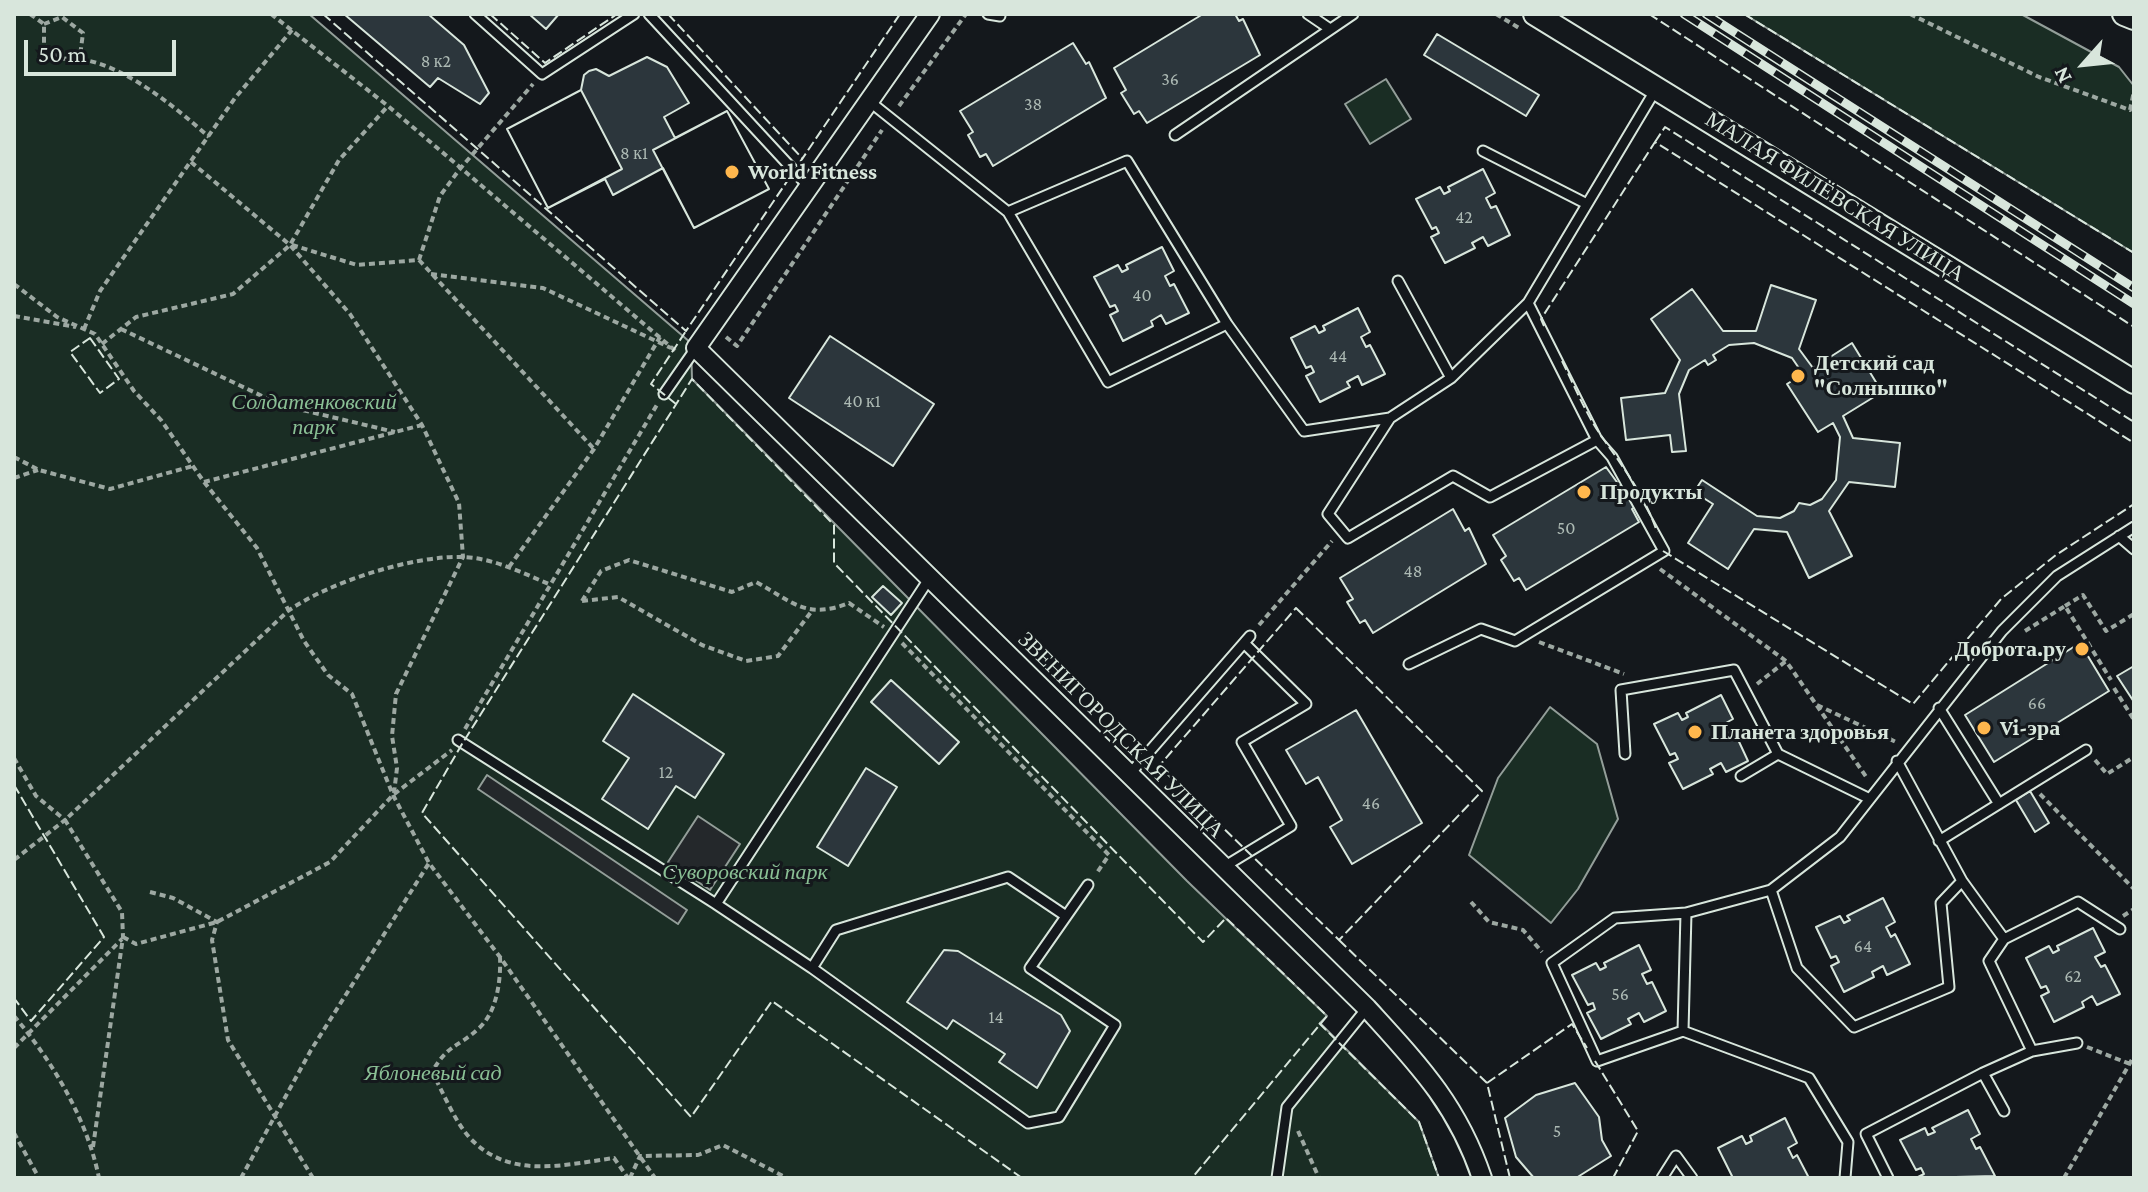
<!DOCTYPE html>
<html>
<head>
<meta charset="utf-8">
<style>
	body { margin:0 }
	#map { position:relative; width:2148px; height:1192px; overflow:hidden; background:#14181c; font-family:"Crimson Pro",serif }
	canvas { display:block }
	.frame { position:absolute; inset:0; border:16px solid #d8e6dc; pointer-events:none }
	.north { position:absolute; left:2044px; top:24px; width:80px; height:80px; -webkit-text-stroke:6px #14181c; paint-order:stroke; rotate:243deg; font-size:22px; font-weight:700; line-height:32px; text-align:center; color:#d8e6dc }
	.north::after { content:''; display:block; margin:auto; width:28px; height:36px; background:#d8e6dc; clip-path:polygon(50% 0,100% 100%,50% 72%,0 100%) }
	.scale { position:absolute; left:24px; top:40px; width:152px; height:36px; box-sizing:border-box; border:4px solid #d8e6dc; border-top:0; padding-left:10px; font-size:24px; line-height:28px; white-space:nowrap; color:#d8e6dc; -webkit-text-stroke:6px #14181c; paint-order:stroke }
</style>
</head>
<body>
<div id="map">
<canvas width="2148" height="1192"></canvas>
<div class="frame"></div>
<div class="north">N</div>
<div class="scale">50 m</div>
</div>
<script>
const g = document.querySelector('canvas').getContext('2d');
g.lineJoin = 'round';
function paint(path, color) { g.fillStyle = color; g.fill(path, 'evenodd'); }
function trace(path, color, width, dash) { g.strokeStyle = color; g.lineWidth = width; g.lineCap = dash ? 'butt' : 'round'; g.setLineDash(dash || []); g.stroke(path); }
function drawText(font, color, halo, rows, align = 'center') {
  g.font = font + ' "Crimson Pro",serif'; g.lineWidth = 6; g.setLineDash([]); g.textBaseline = 'middle'; g.strokeStyle = halo; g.fillStyle = color; for (const [text, x, y, turn = 0] of rows) {
    g.save(); g.translate(x, y); g.rotate((+turn || 0) * Math.PI / 180); g.textAlign = isNaN(turn) ? turn : align; if (halo) g.strokeText(text, 0, 0); g.fillText(text, 0, 0); g.restore();
  }
}
const green = new Path2D(`
	M14 14H309L691 343 692 379 1187 881 1327 1016 1320 1023 1419 1122 1439 1178H14Z
	M1744 14H2021L2119 67 2134 86V253Z
	M1386 79 1411 119 1370 144 1345 104Z
	M1550 707 1597 744 1618 819 1578 889 1551 923 1469 855 1498 778Z`);
const parking = new Path2D(`
	M487 775 687 910 678 924 478 789Z
	M698 816 740 844 710 890 668 862Z`);
const building = new Path2D(`
	M344 14H428L464 45 489 93 480 104 438 78 430 87Z
	M529 14H559L546 29Z
	M1203 14H1235L1239 21 1243 19 1260 55 1147 123 1139 111 1134 114 1121 93 1126 90 1114 68Z
	M1437 34 1539 95 1526 116 1424 55Z
	M1073 43 1086 64 1089 62 1106 98 993 166 986 154 980 157 968 135 973 132 960 111Z
	M647 57 667 67 689 103 664 117 675 138 727 111 769 189 694 228 663 168 613 195 605 179 548 208 507 129 581 90 584 75 589 71 596 69 609 76Z
	M581 90 622 169 548 208 507 129Z
	M727 111 769 189 694 228 653 150Z
	M1483 169 1495 193 1486 198 1491 208 1496 206 1510 235 1488 246 1483 237 1472 243 1475 248 1445 263 1431 237 1439 233 1436 227 1432 229 1416 199 1440 187 1444 194 1450 191 1448 187Z
	M1162 247 1174 271 1165 276 1170 286 1174 284 1189 313 1166 324 1161 315 1151 321 1153 326 1123 341 1110 315 1118 311 1115 305 1110 307 1094 277 1118 265 1122 272 1128 269 1126 265Z
	M1771 285 1816 300 1799 349 1813 368 1852 343 1882 392 1843 416 1853 438 1900 443 1895 487 1849 482 1829 511 1852 556 1809 578 1787 532 1754 529 1728 569 1688 543 1713 504 1694 492 1702 480 1757 516 1780 518 1794 511 1799 503 1810 505 1822 499 1836 480 1840 437 1833 423 1818 432 1787 384 1803 374 1792 358 1754 343 1729 345 1713 355 1716 360 1708 365 1705 360 1689 370 1679 394 1686 451 1672 452 1670 435 1626 440 1621 398 1665 393 1680 360 1651 319 1692 289 1723 331H1756Z
	M1358 308 1370 332 1361 337 1366 347 1370 345 1385 374 1362 385 1358 376 1347 382 1350 387 1320 402 1306 376 1314 372 1311 366 1306 368 1291 338 1315 326 1319 333 1325 330 1323 326Z
	M830 336 934 404 893 466 789 398Z
	M1606 467 1635 507 1632 509 1639 522 1526 590 1519 578 1514 581 1501 560 1506 556 1493 535Z
	M1453 509 1465 531 1469 528 1486 564 1373 633 1365 620 1360 623 1347 602 1353 599 1340 578Z
	M883 586 902 603 891 615 872 597Z
	M2080 643 2109 691 1994 762 1965 715Z
	M2134 666V702L2117 676Z
	M891 680 959 742 939 764 871 702Z
	M633 694 724 754 695 798 676 786 648 829 602 799 629 758 603 741Z
	M1721 695 1733 719 1724 724 1729 734 1734 731 1748 761 1726 772 1721 763 1710 769 1713 774 1683 789 1669 763 1678 759 1675 753 1670 755 1654 724 1678 713 1682 720 1688 717 1686 713Z
	M1356 710 1422 823 1352 864 1330 827 1342 820 1318 777 1306 784 1286 750Z
	M866 768 897 787 848 866 817 847Z
	M2030 791 2049 823 2035 832 2016 800Z
	M1883 898 1895 922 1886 927 1891 937 1895 934 1910 964 1887 975 1883 966 1872 972 1874 977 1844 992 1831 966 1839 962 1836 956 1831 958 1816 927 1840 916 1844 923 1850 920 1847 916Z
	M2093 928 2105 952 2095 957 2101 967 2105 965 2120 994 2097 1005 2092 996 2082 1002 2084 1007 2054 1022 2041 996 2049 992 2046 986 2041 988 2026 958 2049 946 2053 953 2059 950 2057 946Z
	M1639 945 1651 970 1642 974 1647 984 1652 982 1666 1011 1644 1022 1639 1013 1628 1019 1631 1024 1601 1039 1587 1013 1595 1009 1593 1003 1588 1005 1572 975 1596 963 1600 970 1606 967 1604 963Z
	M944 950 958 951 1061 1015 1070 1031 1037 1088 999 1062 1005 1054 953 1020 947 1029 907 1002Z
	M1575 1083 1599 1117 1602 1140 1611 1156 1576 1178H1534L1516 1157 1505 1118 1536 1095Z
	M1968 1110 1980 1134 1971 1139 1976 1149 1980 1147 1995 1176 1916 1178 1924 1174 1921 1168 1916 1170 1900 1140 1925 1128 1928 1135 1935 1132 1932 1128Z
	M1785 1118 1797 1143 1788 1148 1793 1158 1797 1155 1809 1178H1733L1718 1148 1742 1136 1746 1144 1752 1141 1750 1136Z`);
const path = new Path2D(`
	M30 14 44 24V45L60 59C110 52 173 105 209 137
	M271 14 388 106 678 353
	M1496 14 1519 28
	M1910 14 2039 77 2130 110 2134 91
	M44 24 62 17 83 33 80 56
	M899 106 966 14
	M191 162 290 245 350 314 422 425 459 503 463 557 396 694 392 736 397 768 394 793
	M292 245 357 265 419 260 440 196 459 170 533 84
	M419 260 594 449
	M431 274 543 288 671 348
	M14 284 57 317 95 334 134 391 161 420 204 482 257 548 304 641 328 675 352 694 393 795 429 863 500 957 655 1178
	M14 316 76 327
	M84 329 100 291 235 98 292 30
	M121 329 281 405 395 432
	M726 337 737 346 882 130
	M102 344 136 317 233 294 290 245 339 160 388 106
	M14 457 39 470 110 489 193 466
	M14 478 38 470
	M204 482 422 425
	M509 567 594 449 660 337
	M1660 569 1786 661 1867 778
	M582 601 601 571 629 560 732 592 756 582C793 602 806 620 849 603L884 627
	M582 601 618 597 702 645 746 661 778 656 811 612
	M2065 606 2083 595 2106 631 2134 614
	M1259 625 1332 541
	M2025 631 2065 606 2111 680
	M1539 642 1624 674
	M902 643 1109 855 1096 874
	M1757 684 1786 661
	M2114 688 2134 720
	M1817 705 1896 742
	M465 729 658 403
	M14 758 36 796 65 820 14 860
	M2095 760 2107 774 2134 757
	M2040 794 2134 889
	M150 892 173 898 217 922 212 940 228 1040 313 1178
	M1471 902 1489 922 1523 930 1542 952
	M2123 916 2134 909
	M123 937 136 944 217 922 330 862 393 795 452 750
	M500 957C501 980 497 1013 478 1029 457 1048 448 1044 432 1072 443 1092 454 1120 469 1137 508 1180 563 1165 614 1158L628 1178
	M14 1016C53 1062 87 1119 99 1178
	M2087 1047 2130 1064
	M14 1048 122 939
	M1298 1131 1319 1178
	M14 1133 39 1178
	M93 1147 123 937 122 912 65 820 288 611C327 583 413 555 463 557 493 558 523 573 551 585
	M241 1178 311 1050 429 863
	M630 1178 640 1156 698 1155 723 1145 787 1178
	M2064 1178 2134 1056`);
const service = new Path2D(`
	M475 14 542 74 634 14
	M649 14 809 187
	M988 14 1000 16
	M1308 14 1330 29
	M869 101 1008 212 1108 382 1227 324 1127 161 1008 212
	M1175 135 1353 14
	M1483 151 1587 204
	M1398 281 1451 378
	M1227 324 1304 431 1390 418 1451 378 1528 303 1656 89
	M664 394 696 348
	M1390 418 1328 514 1348 538 1453 476 1490 497 1597 440
	M2119 536 2134 549
	M1409 664 1481 629 1515 641 1664 551 1612 457 1597 440 1528 303
	M1939 708 1999 804
	M458 740 716 904 929 579
	M1625 754 1621 690 1734 670 1778 754 1868 798
	M1897 761 1962 881 2004 939 2078 902 2120 929
	M1128 776 1250 636
	M1741 776 1778 754
	M1939 841 2086 750
	M1222 868 1291 826 1242 742 1306 704 1244 643
	M1771 890 1797 968 1854 1027 1949 987 1941 903 1962 881
	M716 904 812 968
	M1066 916 1008 877 836 930 812 968 1028 1123 1059 1117 1115 1025 1030 968 1088 885
	M2004 939 1989 961 2032 1051 2077 1043
	M1683 1031 1597 1061 1552 963 1615 918 1686 913
	M2004 1111 1983 1073 2032 1051
	M1277 1178 1287 1107 1367 1008
	M1662 1178 1676 1156 1692 1178
	M1845 1178 1848 1142 1809 1078 1683 1031 1686 913 1771 890 1840 837 2002 631 2057 576 2134 527
	M1888 1178 1866 1134 1983 1073`);
const minor = new Path2D(`
	M930 14 696 348 1367 1008C1418 1064 1457 1104 1482 1178`);
const tertiary = new Path2D(`
	M1535 14 2134 382
	M2124 14 2134 18`);
const rail = new Path2D(`
	M1684 14 2134 304
	M1706 14 2134 288`);
const fence = new Path2D(`
	M323 14 686 331 900 14
	M490 14 545 63 617 14
	M668 14 802 158
	M1649 14 2134 327
	M1744 14 2134 253
	M1655 142 1665 127 2134 422
	M1544 326 1541 319 1655 142 2134 443
	M90 338 119 379 100 393 70 352Z
	M1562 361C1574 385 1585 412 1600 434 1622 466 1645 495 1657 532
	M676 404 651 384 686 331
	M1663 551 1913 704 2001 599 2056 555 2134 504
	M1296 608 1482 791 1339 940 1159 766Z
	M14 785 104 937 31 1021 14 998
	M1339 940 1487 1083 1510 1178
	M1319 1023 1419 1122 1439 1178
	M1595 1061 1638 1131 1613 1178
	M1487 1083 1572 1024 1587 1048
	M1022 1178 772 1001 691 1117 422 813 462 744 692 379 834 525V563L1203 942 1226 918 1327 1016 1192 1178`);
const markers = [
	[732,172,8,"#ffb74d"],
	[1798,376,8,"#ffb74d"],
	[1584,492,8,"#ffb74d"],
	[2082,649,8,"#ffb74d"],
	[1984,728,8,"#ffb74d"],
	[1695,732,8,"#ffb74d"]
];
const numberNames = [
	["8 к2",436,61],
	["36",1170,79],
	["38",1033,104],
	["8 к1",634,153],
	["42",1464,217],
	["40",1142,295],
	["44",1338,356],
	["40 к1",862,401],
	["50",1566,528],
	["48",1413,571],
	["66",2037,703],
	["12",666,772],
	["46",1371,803],
	["64",1863,946],
	["62",2073,976],
	["56",1620,994],
	["14",996,1017],
	["5",1557,1131]
];
const poiNames = [
	["World Fitness",748,172],
	["Детский сад",1814,363],
	["\"Солнышко\"",1814,388],
	["Продукты",1600,492],
	["Доброта.ру",2066,649,"right"],
	["Vi-эра",2000,728],
	["Планета здоровья",1711,732]
];
const streetNames = [
	["МАЛАЯ ФИЛЁВСКАЯ УЛИЦА",1835,197,32],
	["ЗВЕНИГОРОДСКАЯ УЛИЦА",1121,735,45]
];
const parkNames = [
	["Солдатенковский",314,402],
	["парк",314,427],
	["Суворовский парк",745,872],
	["Яблоневый сад",433,1073]
];
paint(green, '#1a2d24');
trace(green, '#939e99', 2);
paint(parking, '#24282b');
trace(parking, '#939e99', 2);
paint(building, '#2c363c');
trace(building, '#d8e6dc', 2);
trace(service, '#d8e6dc', 13);
trace(minor, '#d8e6dc', 22);
trace(tertiary, '#d8e6dc', 26);
trace(path, '#9da8a2', 4, [6, 4]);
trace(service, '#14181c', 9);
trace(minor, '#14181c', 18);
trace(tertiary, '#14181c', 22);
trace(rail, '#d8e6dc', 9);
trace(rail, '#14181c', 6, [18]);
trace(fence, '#d8e6dc', 2, [10, 4]);
for (const [x, y, r, color] of markers) { const dot = new Path2D(); dot.arc(x, y, r, 0, 2 * Math.PI); g.fillStyle = color; g.fill(dot); trace(dot, '#14181c', 3); }
drawText('18px', '#adbab4', null, numberNames);
drawText('bold 22px', '#d8e6dc', '#14181c', poiNames, 'left');
drawText('22px', '#d8e6dc', '#14181c', streetNames);
drawText('italic 22px', '#8ac095', '#14181c', parkNames);
</script>
</body>
</html>
